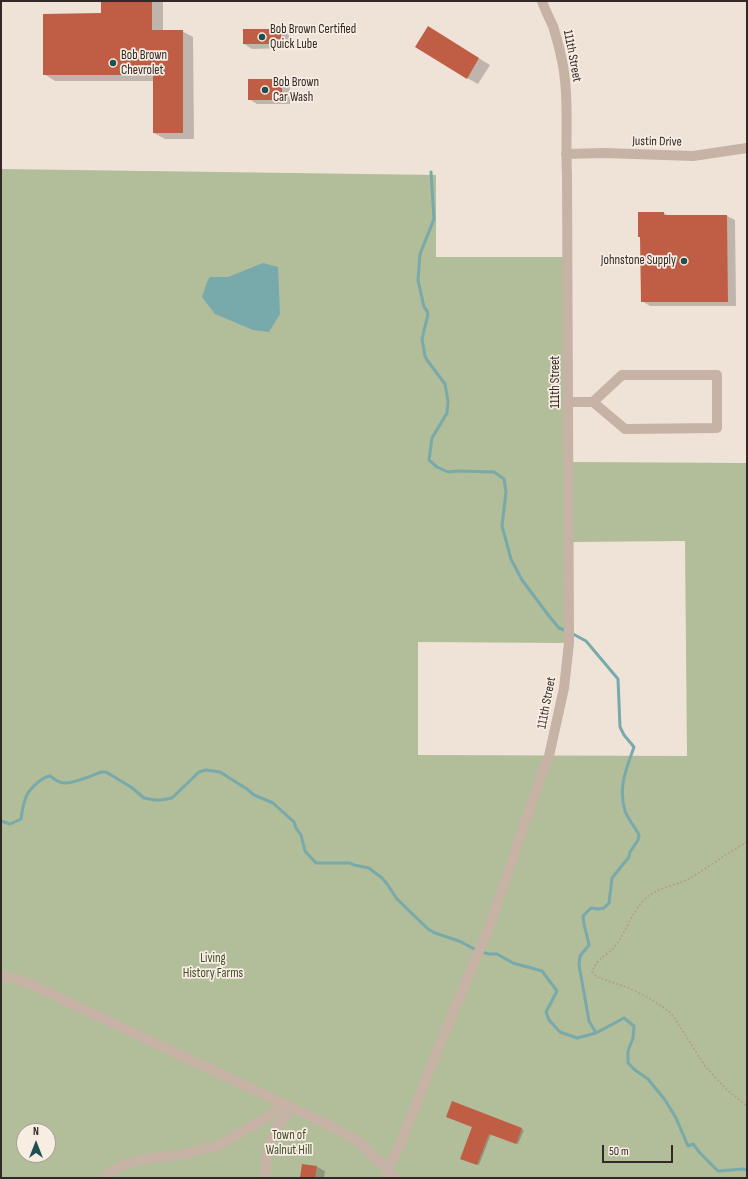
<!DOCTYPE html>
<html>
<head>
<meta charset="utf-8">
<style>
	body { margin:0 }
	#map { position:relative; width:748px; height:1179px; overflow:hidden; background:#efe3d8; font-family:"Sofia Sans Condensed",sans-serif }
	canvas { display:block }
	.frame { position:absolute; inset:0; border:2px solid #322926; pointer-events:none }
	.north { position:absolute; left:16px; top:1123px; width:40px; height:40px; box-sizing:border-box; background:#f7ede3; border:1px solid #a89f97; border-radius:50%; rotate:0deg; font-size:11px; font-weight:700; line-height:16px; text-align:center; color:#322926 }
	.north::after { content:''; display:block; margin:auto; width:14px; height:18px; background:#1e5051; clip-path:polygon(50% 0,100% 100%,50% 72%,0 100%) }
	.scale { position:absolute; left:602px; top:1145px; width:71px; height:18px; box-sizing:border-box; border:2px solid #322926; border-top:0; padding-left:5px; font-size:12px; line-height:14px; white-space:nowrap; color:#322926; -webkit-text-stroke:3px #f7ede3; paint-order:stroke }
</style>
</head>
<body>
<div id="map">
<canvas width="748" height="1179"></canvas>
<div class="frame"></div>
<div class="north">N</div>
<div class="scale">50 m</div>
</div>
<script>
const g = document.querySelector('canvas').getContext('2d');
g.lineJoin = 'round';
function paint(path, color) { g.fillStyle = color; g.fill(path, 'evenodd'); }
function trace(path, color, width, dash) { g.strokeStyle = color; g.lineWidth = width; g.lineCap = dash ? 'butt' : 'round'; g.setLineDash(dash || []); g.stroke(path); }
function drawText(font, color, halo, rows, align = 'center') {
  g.font = font + ' "Sofia Sans Condensed",sans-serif'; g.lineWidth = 3.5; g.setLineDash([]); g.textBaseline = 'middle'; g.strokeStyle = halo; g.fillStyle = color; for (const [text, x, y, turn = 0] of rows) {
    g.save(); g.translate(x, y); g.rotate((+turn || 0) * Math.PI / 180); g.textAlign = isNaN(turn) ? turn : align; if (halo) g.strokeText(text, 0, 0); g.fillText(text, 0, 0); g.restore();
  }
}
const green = new Path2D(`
	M1 169 436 175V257H567L569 462 747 463V1178H1ZM685 541 687 756 418 755V642L569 643V542ZM24 1131H48V1155H24Z`);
const water = new Path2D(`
	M263 263 278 267 280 314 269 332 253 330 215 314 202 297 207 282 210 277H228Z`);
const shadow = new Path2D(`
	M102 1H163V31H182L193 37 194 139H165L154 133V81H55L44 74 102 14Z
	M281 30 289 35V48L252 49 244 44Z
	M439 34 490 65 478 84 467 78Z
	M282 80 290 85V104H257L249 99Z
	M664 213 668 216H727L735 220 736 306H650L642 301 641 238 639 236Z
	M473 1127 521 1129 524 1130 518 1144 491 1134 479 1165 463 1159Z
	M317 1167 325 1171 324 1178H301Z`);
const stream = new Path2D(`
	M431 172 434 219 420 254 418 280 424 307 427 311 428 314 422 339 425 356 427 360 445 384 448 401 447 413 432 438 429 460 437 467 448 472 458 471 494 472 504 479 506 492 502 526 511 559 522 580 549 616 559 628 564 630
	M573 634 586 641 618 679 620 727 624 735 634 747C626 770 618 787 625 811 628 819 635 827 639 835L638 840 630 852 629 857 612 878 609 903 604 908 598 909 591 908 583 916 584 924 589 945 580 956 579 965 589 1021 596 1033
	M1 821 10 824 21 819C22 812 23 804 26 797 29 789 42 777 50 776 54 779 59 783 64 783 75 783 91 776 101 772H106L131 787 144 798 155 800H161L172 798 199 772 206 770 220 772 247 789 254 795 273 803 294 822 296 828 301 835 305 851 316 863H350L354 865 369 868 382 878 387 884 397 899 428 929 435 933 459 941 478 951 489 954H497L513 963 542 971 557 991 546 1012 549 1020 560 1032 577 1038 596 1033 624 1018 634 1026 633 1038 628 1051V1063L635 1070 648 1079 665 1100 676 1118 688 1146 693 1144 700 1153 718 1171 743 1169 747 1170`);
const building = new Path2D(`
	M101 1H152V30H183V133H153V75H43V14L101 13Z
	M428 26 479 58 467 79 415 47Z
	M243 29H281V44H243Z
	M248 79H282V100H248Z
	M638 212H664V215H727L728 302H641L640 237H638Z
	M452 1101 522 1128 516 1144 489 1134 477 1165 460 1159 472 1127 446 1117Z
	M302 1164 317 1166 315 1178H300Z`);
const path = new Path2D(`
	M747 842C727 853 709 867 690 878 676 886 658 887 646 898 632 911 627 930 616 945 608 956 598 956 592 972L597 977 629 988 651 999 671 1013 679 1025 705 1066 727 1090 747 1106`);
const minor = new Path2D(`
	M566 154 604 153 693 156 747 148
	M569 402H593L622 375H717V428L625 429 593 402
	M1 975 28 983 284 1104
	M104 1178 114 1170 125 1164 150 1158 181 1155 219 1145 269 1116 284 1104 327 1124 358 1141 395 1178
	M265 1178 266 1163 271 1140 278 1125 285 1117 290 1107
	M385 1178 387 1170 399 1147 437 1051 490 925 544 767 549 756 564 688 569 643 567 175C565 137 570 93 561 56 559 46 556 36 553 26 549 18 545 10 542 1`);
const markers = [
	[262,37,4,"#1e5051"],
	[113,63,4,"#1e5051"],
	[265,90,4,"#1e5051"],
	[684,261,4,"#1e5051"]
];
const poiNames = [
	["Bob Brown Certified",270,30],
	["Quick Lube",270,45],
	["Bob Brown",121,56],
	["Chevrolet",121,71],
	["Bob Brown",273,83],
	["Car Wash",273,98],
	["Johnstone Supply",676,261,"right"]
];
const streetNames = [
	["111th Street",572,56,79],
	["Justin Drive",657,142,1],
	["111th Street",556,382,-90],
	["111th Street",547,703,-79]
];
const parkNames = [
	["Living",213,959],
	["History Farms",213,974],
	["Town of",289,1136],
	["Walnut Hill",289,1151]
];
paint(green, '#b2bd99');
paint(water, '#78aaab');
paint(shadow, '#0003');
trace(stream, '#78aaab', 3);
paint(building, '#c05e45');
trace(path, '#b29d8f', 1.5, [2, 2]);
trace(minor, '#c6b3a5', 10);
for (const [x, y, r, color] of markers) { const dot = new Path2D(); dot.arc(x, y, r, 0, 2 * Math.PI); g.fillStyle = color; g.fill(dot); trace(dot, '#f7ede3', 1.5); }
drawText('13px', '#322926', '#f7ede3', poiNames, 'left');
drawText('13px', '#322926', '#f7ede3', streetNames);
drawText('13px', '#434f2b', '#f7ede3', parkNames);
</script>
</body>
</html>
